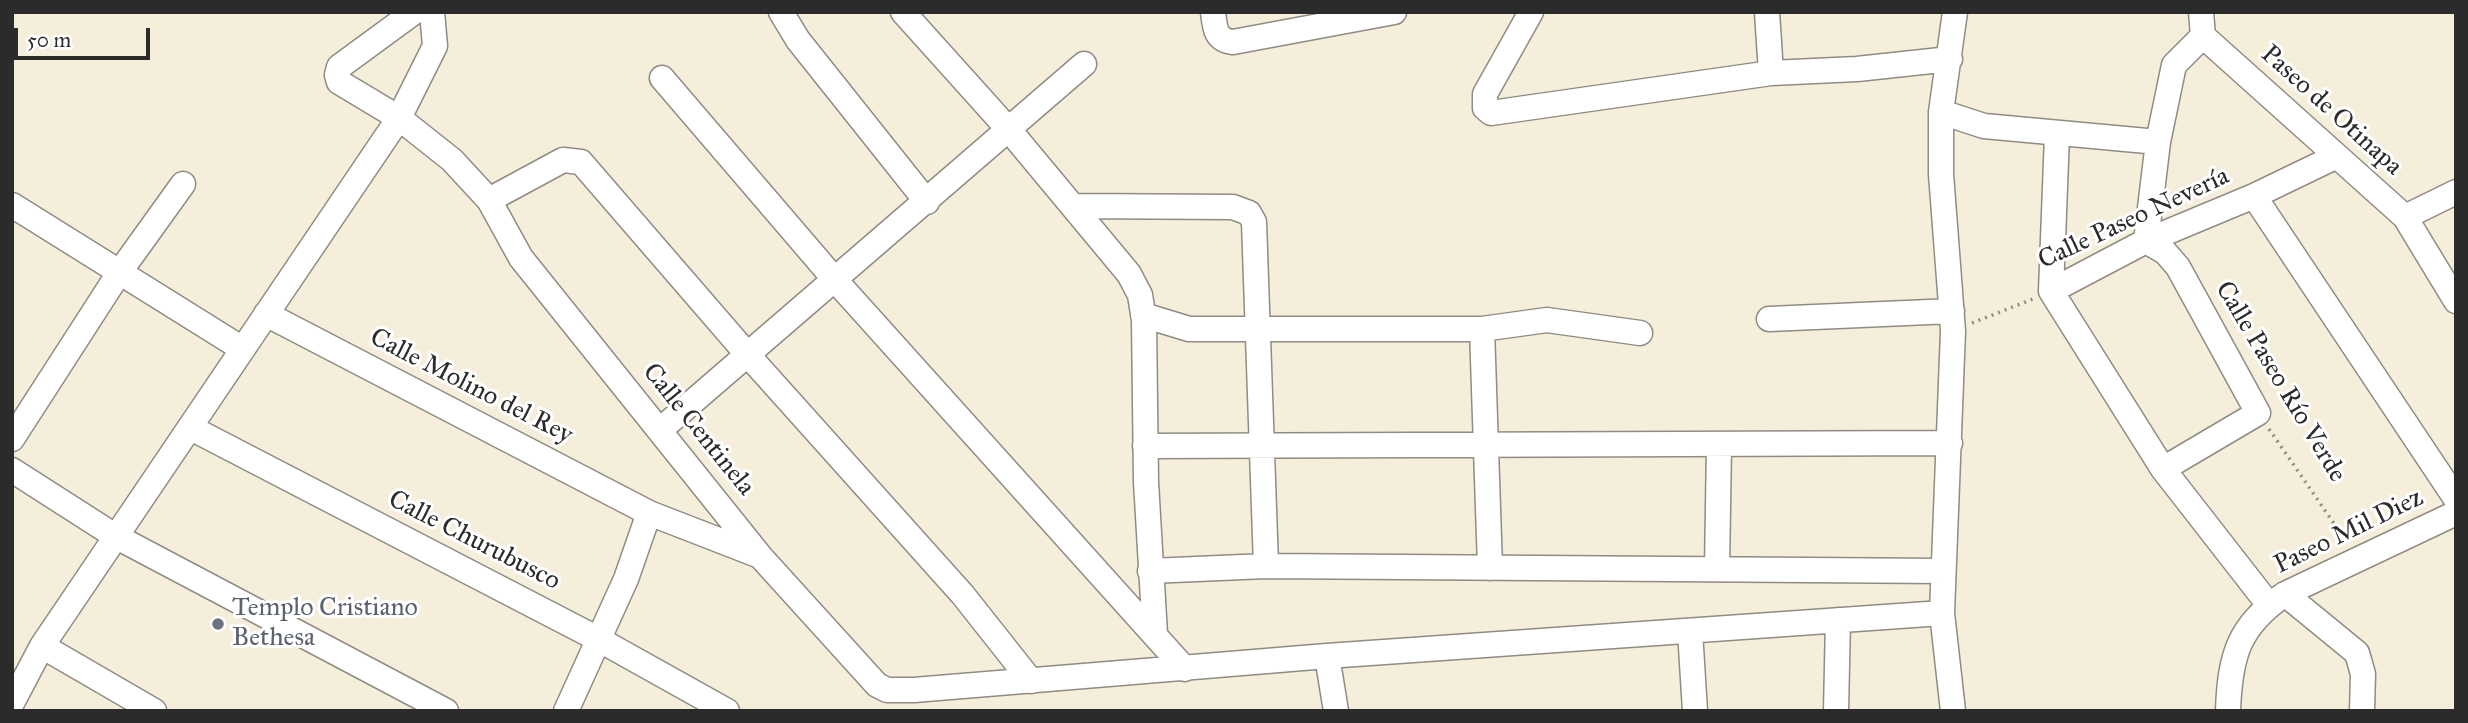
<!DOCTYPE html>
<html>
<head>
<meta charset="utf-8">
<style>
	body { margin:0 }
	#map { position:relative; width:2468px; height:723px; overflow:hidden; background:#f4eedb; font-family:"IM FELL Great Primer",serif }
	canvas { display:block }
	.frame { position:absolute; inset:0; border:14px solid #2b2b2b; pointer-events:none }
	.scale { position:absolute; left:14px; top:28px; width:136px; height:32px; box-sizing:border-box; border:4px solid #2b2b2b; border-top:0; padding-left:9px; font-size:21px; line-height:24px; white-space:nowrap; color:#2b2b2b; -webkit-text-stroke:5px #fff; paint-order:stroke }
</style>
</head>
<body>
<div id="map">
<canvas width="2468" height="723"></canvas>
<div class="frame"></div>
<div class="scale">50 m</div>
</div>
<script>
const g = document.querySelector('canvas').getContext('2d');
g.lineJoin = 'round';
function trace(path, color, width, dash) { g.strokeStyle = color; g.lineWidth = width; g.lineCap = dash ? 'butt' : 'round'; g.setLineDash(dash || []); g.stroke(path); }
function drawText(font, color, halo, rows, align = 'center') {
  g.font = font + ' "IM FELL Great Primer",serif'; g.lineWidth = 6; g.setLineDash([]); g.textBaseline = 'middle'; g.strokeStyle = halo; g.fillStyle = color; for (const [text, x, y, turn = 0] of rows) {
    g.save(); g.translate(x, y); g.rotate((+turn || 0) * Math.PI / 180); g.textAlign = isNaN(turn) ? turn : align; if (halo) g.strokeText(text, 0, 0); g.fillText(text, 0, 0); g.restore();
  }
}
const path = new Path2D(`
	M1972 323 2033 299
	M2269 429 2346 541`);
const minor = new Path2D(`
	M414 12 339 67 337 75 339 82 399 118 452 160 489 200 521 258 760 556 877 685 887 690H914L1327 656 1942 613
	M781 12 798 40 927 202
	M903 12 1010 131 1129 274 1140 295 1144 320 1146 482 1155 634
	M1213 12C1215 28 1215 40 1233 42L1394 12
	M1531 12 1485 94V108L1491 113 1771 73 1857 69 1950 59
	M1767 12 1771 73
	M2201 12 2203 36 2405 217 2456 301
	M662 78 836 281 1185 669
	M1941 112 1984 126 2158 142
	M2254 196 2456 499
	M489 200 563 160 581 162 747 354 963 595 1031 681
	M12 205 241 348
	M1074 206 1233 207 1249 213 1254 222 1266 566
	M2405 217 2456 192
	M2051 291 2163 469 2269 605
	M2051 291 2146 241 2254 196 2337 156
	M2051 291 2057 135
	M266 314 649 513 760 556
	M1143 315 1189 329H1482L1547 320 1640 333
	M1769 319 1952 311
	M1482 329 1490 568
	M191 428 598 639 727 711
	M660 430 1084 64
	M12 439 119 273 183 184
	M1145 446 1950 443
	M2163 469 2258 413 2178 267 2165 252 2146 241 2158 142 2174 65 2203 36
	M12 470 115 536 446 711
	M1717 569 1719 445
	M1150 571 1266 566 1943 571
	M2285 594 2357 653 2363 674 2362 711
	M1690 631 1695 711
	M42 646 154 711
	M1327 656 1336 711
	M12 703 42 646 399 118 435 46 432 12
	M566 711 626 579 649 513
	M1836 711 1838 620
	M1953 711 1942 613 1953 331 1941 174V112L1955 12
	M2228 711C2230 656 2238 626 2285 594L2456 513`);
const markers = [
	[218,624,7,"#6b7280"]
];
const streetNames = [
	["Paseo de Otinapa",2331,111,42],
	["Calle Paseo Nevería",2134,219,-25],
	["Calle Paseo Río Verde",2280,382,59],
	["Calle Molino del Rey",471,387,27],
	["Calle Centinela",698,430,51],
	["Paseo Mil Diez",2349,532,-26],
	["Calle Churubusco",474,541,27]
];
const worshipNames = [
	["Templo Cristiano",232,609],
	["Bethesa",232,639]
];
trace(minor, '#908c83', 27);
trace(path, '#908c83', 3.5, [2, 5]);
trace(minor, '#fff', 24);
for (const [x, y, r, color] of markers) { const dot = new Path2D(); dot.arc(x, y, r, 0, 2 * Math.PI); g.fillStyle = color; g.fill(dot); trace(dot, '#fff', 2.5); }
drawText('26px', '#2b2b2b', '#fff', streetNames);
drawText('26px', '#5b616d', '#fff', worshipNames, 'left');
</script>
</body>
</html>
